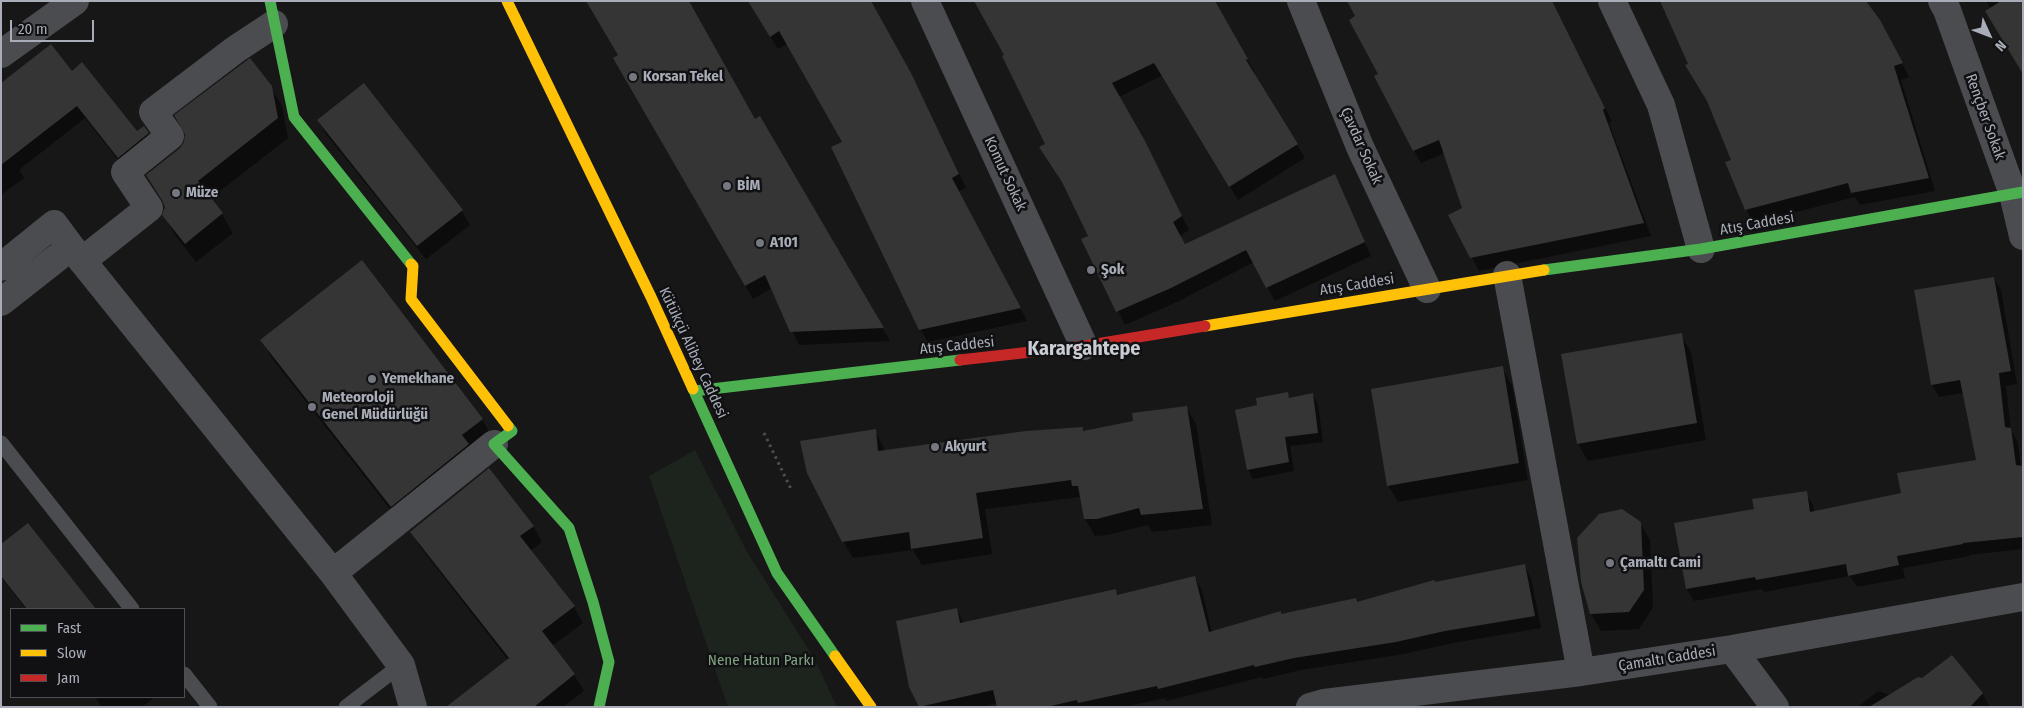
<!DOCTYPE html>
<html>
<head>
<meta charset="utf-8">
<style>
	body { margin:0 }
	#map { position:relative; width:2024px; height:708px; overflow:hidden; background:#171717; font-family:"Fira Sans Condensed",sans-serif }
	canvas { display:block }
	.frame { position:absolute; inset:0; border:2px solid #a8adb8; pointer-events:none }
	.legend { position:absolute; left:10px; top:608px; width:175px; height:90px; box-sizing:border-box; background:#111113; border:1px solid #4d4f55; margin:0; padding:6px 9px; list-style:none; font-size:15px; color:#a8adb8 }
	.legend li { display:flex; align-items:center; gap:10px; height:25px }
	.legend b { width:25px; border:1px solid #4d4f55 }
	.north { position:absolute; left:1964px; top:10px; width:50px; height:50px; -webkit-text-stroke:4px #111113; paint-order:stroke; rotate:133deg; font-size:14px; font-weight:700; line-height:20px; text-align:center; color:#a8adb8 }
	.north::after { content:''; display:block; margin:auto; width:18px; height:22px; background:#a8adb8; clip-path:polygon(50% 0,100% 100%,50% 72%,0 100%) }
	.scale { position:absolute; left:10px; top:20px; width:84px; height:22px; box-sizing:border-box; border:2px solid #a8adb8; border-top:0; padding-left:6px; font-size:15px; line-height:18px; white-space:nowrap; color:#a8adb8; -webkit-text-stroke:4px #111113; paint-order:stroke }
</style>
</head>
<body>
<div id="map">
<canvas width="2024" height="708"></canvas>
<div class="frame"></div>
<ul class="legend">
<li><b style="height:6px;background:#4caf50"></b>Fast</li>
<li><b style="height:6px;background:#ffc107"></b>Slow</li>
<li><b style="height:6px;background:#c62828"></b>Jam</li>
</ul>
<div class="north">N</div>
<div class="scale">20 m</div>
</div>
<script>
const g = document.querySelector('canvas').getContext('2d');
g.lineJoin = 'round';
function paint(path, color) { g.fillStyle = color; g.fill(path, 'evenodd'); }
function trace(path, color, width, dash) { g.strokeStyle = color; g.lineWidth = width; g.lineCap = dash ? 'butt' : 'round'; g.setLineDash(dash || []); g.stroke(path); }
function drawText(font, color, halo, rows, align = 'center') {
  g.font = font + ' "Fira Sans Condensed",sans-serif'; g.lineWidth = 5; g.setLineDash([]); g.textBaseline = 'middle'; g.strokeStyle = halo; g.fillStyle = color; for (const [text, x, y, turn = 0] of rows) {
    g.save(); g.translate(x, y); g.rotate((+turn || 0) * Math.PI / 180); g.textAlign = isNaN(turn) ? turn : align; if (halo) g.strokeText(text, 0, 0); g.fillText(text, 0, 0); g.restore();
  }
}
const green = new Path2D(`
	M695 450 746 550 815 660 837 707H728L649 476Z`);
const shadow = new Path2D(`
	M749 1H870L918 88 966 188 959 191 1027 321 928 342 920 329 844 143 787 44 778 49Z
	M1214 1 1255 73H1253L1305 158 1238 200 1163 75 1119 97 1152 156 1189 230 1180 236 1185 245 1334 175 1371 256 1275 301 1254 262 1179 301 1125 325 1083 239 1090 237 1004 57Z
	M1551 1 1612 121 1609 123 1651 236 1479 271 1450 215 1464 208 1445 153 1421 163 1414 151Z
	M1986 1H2023L1991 9Z
	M1887 35 1909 77 1901 80 1935 191 1860 205 1855 197 1753 223 1746 209 1733 160Z
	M615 58 755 121 760 118 890 341 799 345 772 288 753 299Z
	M72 73 136 133 148 134 155 147 126 170 85 118 19 170 24 178 1 195V85Z
	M364 85 462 211 470 225 426 259 326 134 318 120Z
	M271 87 282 106 288 138 210 199 222 214 233 233 196 262 175 235 164 215Z
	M1994 278 2001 290 2017 384 2006 386 2011 430 2018 442 2021 467H2023V549L1969 555 1970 556 1903 568 1905 578 1857 587 1850 576 1764 592 1762 589 1694 601 1687 589 1756 510 1806 493 1813 505 1814 512 1902 494 1977 461 1963 393 1939 397 1932 385Z
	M1681 335 1691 352 1706 440 1588 461 1578 444Z
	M262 340 482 419 492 437 401 523 271 357Z
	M1502 368 1512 385 1528 480 1398 502 1388 485Z
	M1287 393 1290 399 1313 395 1318 404 1323 442 1290 446 1294 471 1253 479 1248 469Z
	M1186 407 1196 424 1212 525 1152 532 1148 525 1107 535 1095 536 1085 519 1080 497 985 509 992 554 922 565 913 550 853 558 843 541 875 430 885 451 1082 428 1085 432 1135 422Z
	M1640 523 1650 540 1653 607 1639 629 1601 631 1591 614Z
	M28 525 94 609H26L1 577V546Z
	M533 526 542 542 530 551 574 607 583 623 552 646 574 675 584 691 563 707H448L508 660 421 548 411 532Z
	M1524 565 1531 578 1541 628 1453 643 1404 654 1301 670 1263 679 1262 677 1166 701 1165 698 1124 707H998L997 703 982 707H920L910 687 957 610 964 623 1115 590 1119 596 1195 578 1202 590 1212 633 1280 612 1282 615 1357 603 1435 584Z
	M1878 691 1890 695 1982 693 1990 707H1858Z
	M95 697H155L142 707H102Z`);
const building = new Path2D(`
	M586 1H689L755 119 760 116 884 328 790 332 765 275 745 286 613 58 618 55Z
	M748 1H871L911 73 959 174 952 178 1021 308 919 330 831 147 842 142 779 31 770 37Z
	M974 1H1215L1248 59 1246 60 1298 144 1229 187 1154 63 1112 83 1145 141 1182 216 1173 222 1185 244 1335 174 1365 242 1266 288 1246 250 1171 288 1116 312 1081 239 1088 236 1062 182 1039 147 1045 144 1002 56 1004 55Z
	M1347 1H1552L1605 108 1603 110 1644 223 1470 258 1448 215 1462 208 1439 140 1413 151 1374 76 1378 74 1349 20 1355 16Z
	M1660 1H1866L1880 20 1903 63 1894 66 1929 178 1851 193 1848 183 1745 210 1725 162 1731 160 1707 101 1685 65 1688 64Z
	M2001 1H2023V74L1985 11Z
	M51 44 72 71 82 62 137 131 144 126 149 133 118 158 77 106 1 165V83Z
	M250 58 272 86 278 118 198 181 223 213 185 244 162 215 165 207 162 200 146 175 180 148 184 142 185 134 174 115Z
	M364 83 463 210 417 246 317 120Z
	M362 260 483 419 462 435 469 444 391 507 260 340Z
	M1994 277 2011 371 1999 373 2005 427 2011 428 2016 465 2023 466V537L1963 543V544L1897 556 1899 565 1848 576 1846 564 1756 580 1755 577 1686 589 1674 523 1754 509 1752 499 1807 491 1810 512 1901 493 1897 473 1976 460 1960 380 1931 385 1914 290Z
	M1682 333 1697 423 1577 444 1561 354Z
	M1503 366 1519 463 1387 486 1371 389Z
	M1288 392 1289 398 1313 393 1318 433 1285 437 1289 462 1247 470 1235 410 1257 405 1256 398Z
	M1187 406 1203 509 1141 515 1139 508 1097 519H1084L1078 486H1072L1071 480 976 493 983 538 911 549 909 532 842 542 807 473 800 441 876 429 878 451 1026 431 1083 427V431L1133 421 1132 413Z
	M489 468 534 526 520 536 575 606 542 631 575 674 534 707H446L509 658 410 532Z
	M1622 509 1641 522 1644 590 1629 612 1590 614 1581 582 1577 538 1599 514Z
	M28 523 96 609H27L1 576V544Z
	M1525 564 1535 616 1445 631 1396 642 1294 658 1255 667 1254 665 1158 689 1157 686 1078 703 1077 700 1046 707H997L993 690 919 707 909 687 896 621 957 608 960 623 1116 589 1117 595 1195 576 1209 632 1281 611V614L1356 598 1357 602 1434 580 1435 582Z
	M1952 655 1983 693 1970 707H1869L1918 677 1922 678Z`);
const path = new Path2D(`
	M764 433 791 489`);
const lane = new Path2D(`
	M1 443 132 609
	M184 674 210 707
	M346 707 401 665`);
const street = new Path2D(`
	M925 1 1084 346
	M1301 1 1360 147 1427 289
	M1612 1 1661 105 1701 249
	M1942 1 1947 10 2013 194 2023 236
	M1 54 75 1
	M82 261 149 208 125 172 170 136 153 112 236 49 274 24
	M1 267 54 224 71 247 333 573 401 665 413 707
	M1507 275 1581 672
	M1 302 71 247
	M333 573 494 444
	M1732 649 1775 707
	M1310 707 1324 703 1581 672 1732 649 2023 597`);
const fast = new Path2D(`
	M270 1 294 117 411 264
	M1544 270 1701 249 2023 192
	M693 389 777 573 835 656
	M694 391 960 360
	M508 426 512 431 494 444 569 528 593 602 609 662 599 707`);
const slow = new Path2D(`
	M507 1 651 297 693 389
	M411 264 413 266 411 299 508 426
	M1205 326 1544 270
	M835 656 871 707`);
const jam = new Path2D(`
	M960 360 1084 346 1205 326`);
const markers = [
	[633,77,5,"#757880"],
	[727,186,5,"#757880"],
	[176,193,5,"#757880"],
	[760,243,5,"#757880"],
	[1091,270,5,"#757880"],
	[372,379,5,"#757880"],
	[312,407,5,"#757880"],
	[935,447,5,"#757880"],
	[1610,563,5,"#757880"]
];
const poiNames = [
	["Korsan Tekel",643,77],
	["BİM",737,186],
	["Müze",186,193],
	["A101",770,243],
	["Şok",1101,270],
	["Yemekhane",382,379],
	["Meteoroloji",322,398],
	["Genel Müdürlüğü",322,415],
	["Akyurt",945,447],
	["Çamaltı Cami",1620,563]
];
const streetNames = [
	["Rençber Sokak",1985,117,70],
	["Çavdar Sokak",1361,146,66],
	["Komut Sokak",1005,174,65],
	["Atış Caddesi",1757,224,-10],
	["Atış Caddesi",1357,285,-9],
	["Atış Caddesi",957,346,-6],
	["Kütükçü Alibey Caddesi",693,353,65],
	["Çamaltı Caddesi",1667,659,-9]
];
const parkNames = [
	["Nene Hatun Parkı",761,661]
];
const districtNames = [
	["Karargahtepe",1084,349]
];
paint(green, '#1d241e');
paint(shadow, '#0007');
paint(building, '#353536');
trace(path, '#4d4e52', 3, [2.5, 4]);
trace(lane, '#4b4c50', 15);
trace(street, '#4b4c50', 28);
trace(fast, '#4caf50', 11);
trace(slow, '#ffc107', 11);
trace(jam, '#c62828', 11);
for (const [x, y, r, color] of markers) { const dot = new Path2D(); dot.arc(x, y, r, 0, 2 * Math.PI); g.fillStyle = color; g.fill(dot); trace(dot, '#111113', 2); }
drawText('bold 15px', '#a8adb8', '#111113', poiNames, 'left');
drawText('15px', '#a8adb8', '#111113', streetNames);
drawText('15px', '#7fa381', '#111113', parkNames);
drawText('bold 20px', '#c9ccd4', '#111113', districtNames);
</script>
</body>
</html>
